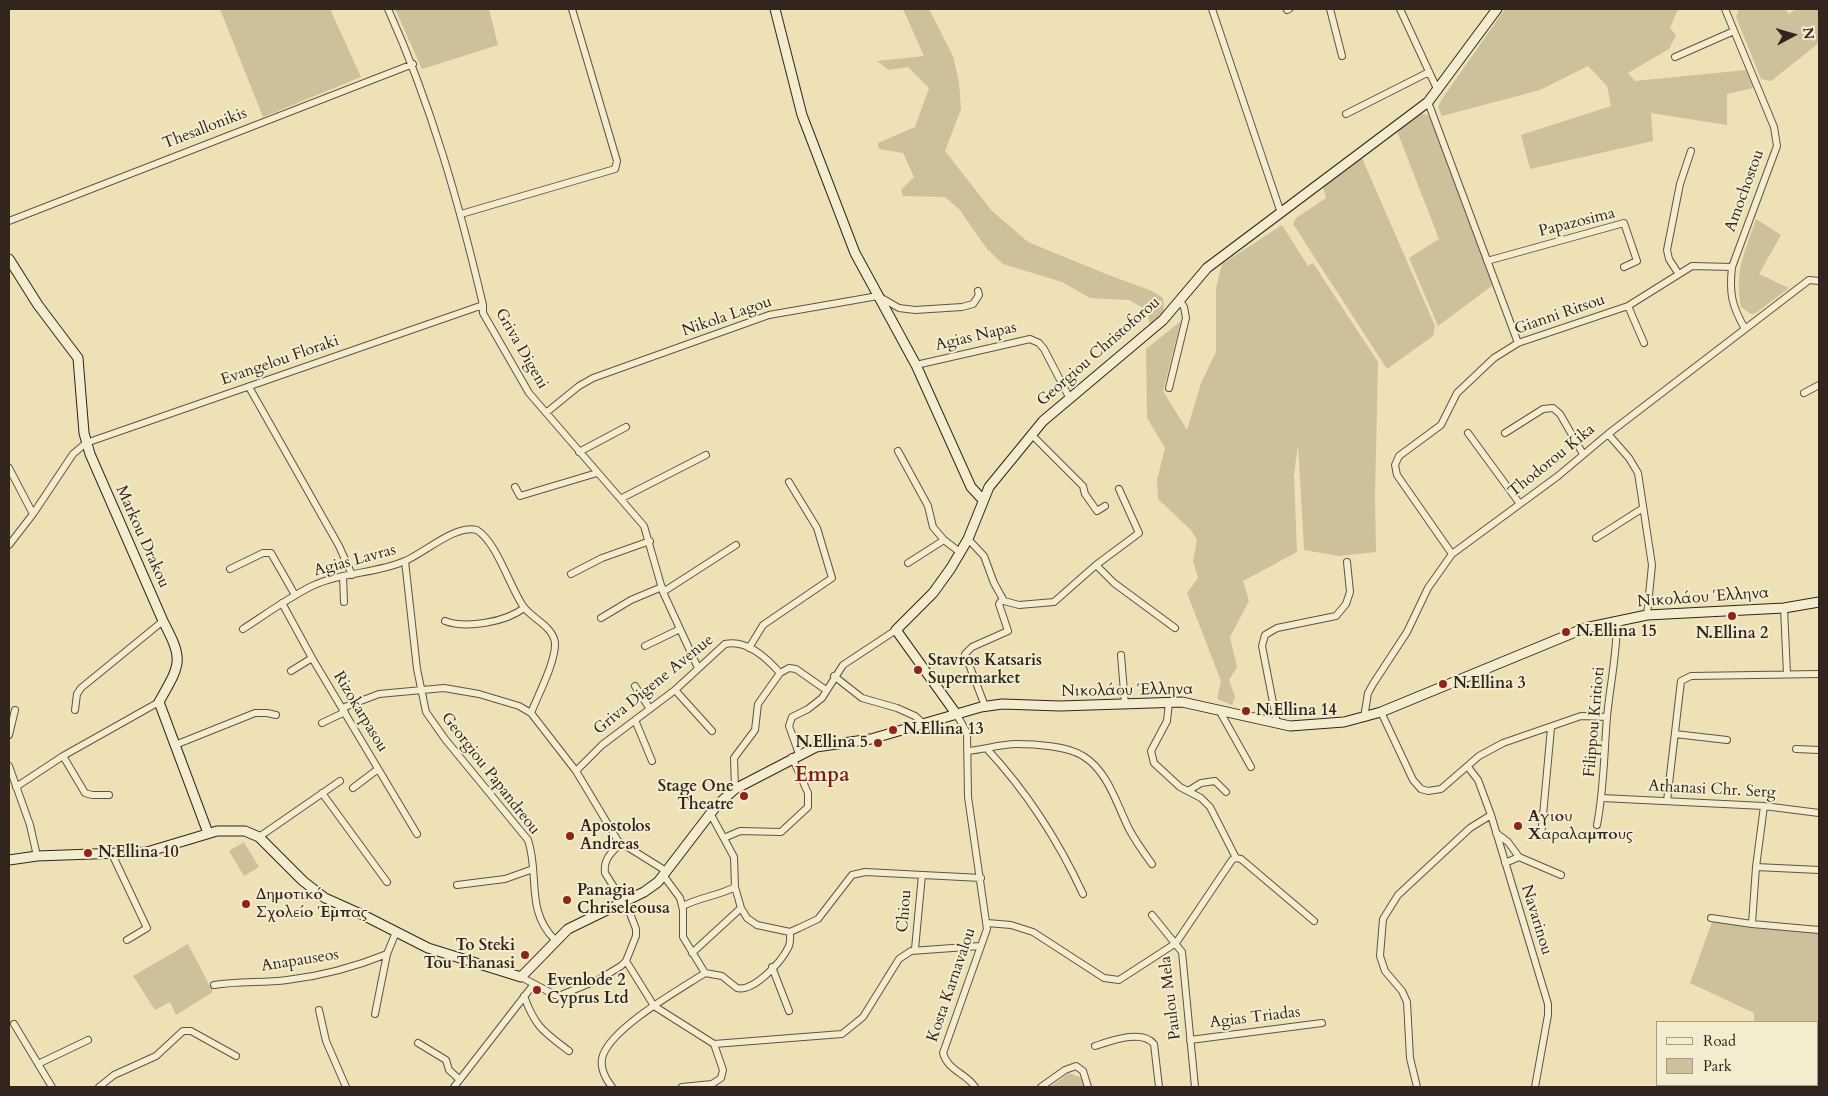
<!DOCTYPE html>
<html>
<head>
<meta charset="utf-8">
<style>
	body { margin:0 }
	#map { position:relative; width:1828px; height:1096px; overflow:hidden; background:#ede1b5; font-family:Cardo,serif }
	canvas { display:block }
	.frame { position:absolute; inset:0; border:10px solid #31251e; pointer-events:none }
	.legend { position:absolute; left:1656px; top:1021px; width:162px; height:65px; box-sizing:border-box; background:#f3eccf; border:1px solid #a59c88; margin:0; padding:6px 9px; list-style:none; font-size:15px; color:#31251e }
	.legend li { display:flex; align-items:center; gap:10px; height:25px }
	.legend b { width:25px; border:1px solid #a59c88 }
	.north { position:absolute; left:1768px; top:10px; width:50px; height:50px; -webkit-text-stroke:4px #f3eccf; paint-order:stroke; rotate:84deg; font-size:14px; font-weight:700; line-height:20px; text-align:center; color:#31251e }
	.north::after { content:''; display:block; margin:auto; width:18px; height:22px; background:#31251e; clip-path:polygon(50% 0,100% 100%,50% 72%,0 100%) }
</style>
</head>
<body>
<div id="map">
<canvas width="1828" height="1096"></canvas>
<div class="frame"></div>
<ul class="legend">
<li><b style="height:6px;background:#f3eccf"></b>Road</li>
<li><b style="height:14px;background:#cdc19b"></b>Park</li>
</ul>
<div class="north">N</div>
</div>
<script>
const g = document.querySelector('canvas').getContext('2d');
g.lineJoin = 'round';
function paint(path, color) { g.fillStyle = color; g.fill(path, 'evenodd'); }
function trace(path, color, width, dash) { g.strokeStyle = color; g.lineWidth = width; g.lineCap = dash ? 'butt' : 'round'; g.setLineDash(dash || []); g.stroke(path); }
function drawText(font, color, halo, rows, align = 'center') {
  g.font = font + ' Cardo,serif'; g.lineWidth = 4; g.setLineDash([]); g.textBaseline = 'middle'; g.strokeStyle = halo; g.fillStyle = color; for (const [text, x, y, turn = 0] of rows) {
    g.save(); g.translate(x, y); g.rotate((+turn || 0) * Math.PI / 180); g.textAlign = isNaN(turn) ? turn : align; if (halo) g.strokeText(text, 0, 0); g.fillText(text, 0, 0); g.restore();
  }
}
const green = new Path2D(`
	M220 9H330L361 77 263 117Z
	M395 9H489L498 45 422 69Z
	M903 9H929L953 56 959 82 961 109 945 151 992 211 1028 242 1106 274 1152 291 1163 298 1164 311 1150 325 1147 310 1129 300 1090 298 1062 282 1003 264 987 249 959 209 945 197 903 196 901 190 914 177 903 153 879 149 878 143 915 127 929 88 908 67 889 70 877 61 924 56Z
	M1505 9H1678L1670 28 1676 35 1669 49 1628 73 1635 81 1746 70 1753 88 1727 94V125L1651 113 1653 141 1530 169 1521 135 1611 106 1607 86 1588 66 1540 90 1442 116 1438 107 1442 99Z
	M1739 9H1785L1789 14 1796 9H1819V43L1771 81 1761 79 1736 17Z
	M1420 113 1430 116 1493 285 1438 326 1409 258 1439 239 1397 131Z
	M1362 158 1435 326 1433 336 1387 369 1293 224 1296 218 1326 198 1323 187Z
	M1756 219 1781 235 1759 274 1789 288 1756 313 1751 314 1741 307C1734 270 1745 253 1756 219Z
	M1282 225 1308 266 1313 263 1378 362 1375 497 1376 552 1339 556 1304 550 1298 444 1294 475 1297 552 1243 581 1249 601 1230 637 1237 667 1229 680 1235 697 1232 705 1217 699 1221 681 1187 593 1198 578 1193 561 1197 540 1191 530 1158 499 1157 480 1165 448 1147 418 1146 349 1181 321 1163 391 1187 430 1201 383 1216 352V288L1222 264Z
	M244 842 259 867 244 876 229 851Z
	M1712 922 1819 933V1051L1817 1055V1022H1754V1013L1690 983Z
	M188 944 213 992 176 1015 170 1002 155 1010 133 976Z
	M1069 1073 1082 1078 1084 1087H1050Z`);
const street = new Path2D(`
	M388 9C431 104 459 203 483 305V313L529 393 644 526 663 592 698 668
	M1212 9 1281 213
	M1330 9 1342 56
	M1400 9 1438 91
	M1725 9 1774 127 1777 146 1732 267C1729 294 1732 306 1745 329
	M1287 10 1289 9
	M1675 57 1734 31
	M1428 102 1518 343
	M1346 114 1429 72
	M461 214 615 169 617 161 572 9
	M9 221 413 64
	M1487 261 1624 223 1637 261 1624 267
	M1678 273 1669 259 1667 250 1680 184 1691 151
	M1628 306 1644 343
	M916 365 1030 339 1039 343 1044 349 1069 397
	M249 387 339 546 352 575
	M1169 388 1186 318 1184 307 1180 301
	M1804 393 1819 385
	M547 412 579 386 593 378 769 315 878 296 899 308 915 310 962 307 973 304 979 295 978 291
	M1468 433 1520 504
	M1505 433 1543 409 1553 408 1560 414 1583 454
	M1031 434 1083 486 1085 494 1097 511 1105 506
	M1608 434 1629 458 1638 473 1652 565 1647 615
	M898 451 928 506 933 527 944 540
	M579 452 626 427
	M9 468 33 514
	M515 487 520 496 597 473
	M622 498 706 455
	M1596 538 1643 508
	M968 539 984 556 994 583 1004 601 1019 605 1054 602 1096 565 1139 533 1119 489
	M9 545 33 514 73 454 86 443 483 305
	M1452 554 1397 475 1395 465 1399 456 1441 425 1457 393 1494 358 1518 343 1628 306 1692 266 1732 267
	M405 561 417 669 426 712 445 739 528 840C540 876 525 910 555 940
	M908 563 944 540 961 553
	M1096 565 1114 583 1175 628
	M230 569 263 553H271L295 595
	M571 574 602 558 650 541
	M343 576 344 602
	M663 592 736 545
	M282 603 312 658 417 834
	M1784 608 1787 674
	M601 618 631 600 662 587
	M445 621C466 629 506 622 524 608
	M243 629C266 614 288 598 312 586 341 572 375 574 405 561 424 553 456 524 477 530 497 543 509 585 523 606 532 619 553 626 555 643 556 661 538 695 531 713
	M645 646 680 629
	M749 648 763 625 832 578 817 528 789 482
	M1121 655 1125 704
	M291 671 312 658
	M834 676 862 698 897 708 915 716 924 724
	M635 686 650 709
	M675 690 712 731
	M1169 702 1167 721 1151 751 1154 763 1180 787 1201 798 1210 807 1236 858
	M985 706 965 654 972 647 1008 631 999 604 1002 600
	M342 708 379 694 444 688 479 694 519 706 531 713 576 771 618 841 666 871
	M75 710 77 694 81 688 163 621
	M1219 710 1251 767
	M1381 712 1413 780 1421 789 1428 791 1441 789 1479 756 1503 743 1581 716 1607 717
	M957 715 967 733 968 797 987 929 943 1053C948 1071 966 1073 975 1087
	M1364 718 1368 693 1373 684 1407 632 1428 588 1452 554 1558 476 1608 434 1809 280 1819 281
	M635 720 652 761
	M322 723 345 712
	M1277 723 1262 646 1265 635 1277 628 1336 616 1346 604 1350 592 1347 562
	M1675 734 1727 740
	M9 735 15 710
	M175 745 255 713H267L276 715
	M987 749C1028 793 1058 840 1083 894
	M1796 749 1819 750
	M967 751C983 750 1000 744 1016 744 1034 744 1068 746 1083 756 1108 771 1117 805 1129 829 1136 842 1144 853 1152 864
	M799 754 789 726 792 717 808 709 822 698 843 665 896 630
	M63 756 85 793 92 795H109
	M9 766 30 825 37 856
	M1468 767 1478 780 1491 815 1548 1004V1015L1535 1087
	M576 771 602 745 675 690 725 644C746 639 767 658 780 673
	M16 787 63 756 159 702
	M353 788 378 769
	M735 789 734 758 755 730 758 704 780 673 789 668 796 669 826 690
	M1188 791 1201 783 1215 781 1226 792
	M322 793 387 882
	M1602 798 1764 806 1819 813
	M1667 801 1681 681 1691 676 1819 674
	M710 813 734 857 735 887 741 908 747 918 757 925 790 932 799 928 818 919 852 875 865 872 981 878
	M1597 825C1604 789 1604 754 1607 717 1610 685 1617 654 1617 621
	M1496 833 1508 842 1519 857 1561 875
	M259 837 340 781
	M1541 837 1551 728
	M724 838 740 831 781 832 808 807V793L792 757
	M112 854 147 928 127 940
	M1505 863 1519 857
	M1756 867 1819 870
	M663 875 680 898 683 910V937L705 973
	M457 885 505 879 533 869
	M683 906C700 897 718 896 735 887
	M1152 915 1182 952 1195 1087
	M1711 918 1752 924 1819 930
	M987 923 1011 925 1033 932 1104 978 1119 980 1176 943 1232 860 1236 858 1241 859 1314 921
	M1752 924 1756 867 1764 806
	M915 949 922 875
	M692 953 741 908
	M626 961 654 1006 714 1044 842 1034 863 1017 899 959 911 951 980 946
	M772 967 789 1011
	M705 973 722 976 737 988C754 992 781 962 788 948 791 943 790 937 790 932
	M521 977 555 995H561L598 980 621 966 626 961 636 936V929L629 911 605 873C603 859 612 852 621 843
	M214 985C238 981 263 983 287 980 321 976 355 967 387 954
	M524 996C535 1027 544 1032 569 1051
	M319 1010 326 1041 346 1087
	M375 1014 387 954 396 932
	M14 1024 52 1087
	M1190 1040 1322 1023
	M418 1043 446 1060 449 1070 459 1079
	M1095 1046C1111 1041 1142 1029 1154 1044L1159 1087
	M38 1064 88 1040
	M99 1087 114 1075 156 1056 183 1031H191L236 1056
	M454 1087 534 984
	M612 1087C605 1078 599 1066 603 1055 614 1026 679 990 705 973
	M682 1087 712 1084 721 1078 723 1070 714 1044
	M1041 1087 1065 1070 1076 1066 1083 1071 1088 1087
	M1417 1087 1410 1058 1407 1002 1402 991 1385 971 1380 956 1383 919 1398 895 1470 828 1491 815`);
const secondary = new Path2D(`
	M775 9 802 115 855 253 916 365 971 487 983 500
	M9 259 38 305 78 358 84 433 90 454 163 621C184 661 181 663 159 702L208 833
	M957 715 896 630 933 593 951 568 968 539 989 487 1043 421 1163 320 1207 268 1428 102 1497 9
	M9 860 37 856 147 852 217 831H245L259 837 303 881 325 898 363 915 428 948 521 977 568 929 644 892 658 882 717 805 735 789 816 747 871 739 981 707 1002 704 1060 706 1182 702 1290 726 1344 722 1381 712 1585 628 1647 615 1784 608 1819 602
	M1817 1063 1819 1059
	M1801 1087 1803 1085`);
const markers = [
	[1732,616,5,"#8f2418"],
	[1566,632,5,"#8f2418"],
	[918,670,5,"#8f2418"],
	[1443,684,5,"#8f2418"],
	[1246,711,5,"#8f2418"],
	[893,730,5,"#8f2418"],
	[878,743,5,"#8f2418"],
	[744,796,5,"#8f2418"],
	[1518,826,5,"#8f2418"],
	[570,836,5,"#8f2418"],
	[88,853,5,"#8f2418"],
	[567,900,5,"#8f2418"],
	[246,904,5,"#8f2418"],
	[525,955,5,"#8f2418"],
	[537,990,5,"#8f2418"]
];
const streetNames = [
	["Thesallonikis",205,129,-21],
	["Amochostou",1745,191,-70],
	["Papazosima",1577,223,-14],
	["Gianni Ritsou",1560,315,-19],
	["Nikola Lagou",727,317,-19],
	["Agias Napas",976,337,-13],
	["Griva Digeni",521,349,60],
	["Georgiou Christoforou",1099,352,-41],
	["Evangelou Floraki",280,361,-19],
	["Thodorou Kika",1552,461,-39],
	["Markou Drakou",142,537,66],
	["Agias Lavras",355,561,-15],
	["Νικολάου Έλληνα",1703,598,-4],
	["Griva Digene Avenue",654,685,-39],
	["Νικολάου Έλληνα",1127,691,-1],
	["Rizokarpasou",360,712,59],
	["Filippou Kritioti",1595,722,-85],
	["Georgiou Papandreou",490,774,52],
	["Athanasi Chr. Serg",1712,790,3],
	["Chiou",905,911,-85],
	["Navarinou",1536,920,73],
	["Anapauseos",300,961,-9],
	["Kosta Karnavalou",952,985,-71],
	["Paulou Mela",1171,998,-97],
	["Agias Triadas",1255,1018,-7]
];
const poiNames = [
	["N.Ellina 15",1576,632],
	["N.Ellina 2",1732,634,"center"],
	["Stavros Katsaris",928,661],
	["Supermarket",928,679],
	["N.Ellina 3",1453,684],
	["N.Ellina 14",1256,711],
	["N.Ellina 13",903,730],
	["N.Ellina 5",868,743,"right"],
	["Stage One",734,787,"right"],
	["Theatre",734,805,"right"],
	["Αγιου",1528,817],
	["Χαραλαμπους",1528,835],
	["Apostolos",580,827],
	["Andreas",580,845],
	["N.Ellina 10",98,853],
	["Panagia",577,891],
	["Chriseleousa",577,909],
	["Δημοτικό",256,895],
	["Σχολείο Έμπας",256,913],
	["To Steki",515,946,"right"],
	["Tou Thanasi",515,964,"right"],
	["Evenlode 2",547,981],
	["Cyprus Ltd",547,999]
];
const districtNames = [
	["Empa",822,776]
];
paint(green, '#cdc19b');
trace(street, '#605444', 8);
trace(secondary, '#31251e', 11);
trace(street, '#f3eccf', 6);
trace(secondary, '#f3eccf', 9);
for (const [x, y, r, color] of markers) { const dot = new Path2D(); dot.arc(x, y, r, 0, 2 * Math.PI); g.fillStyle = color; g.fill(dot); trace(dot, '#f3eccf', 2); }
drawText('16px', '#31251e', '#f3eccf', streetNames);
drawText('bold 16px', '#31251e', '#f3eccf', poiNames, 'left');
drawText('bold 21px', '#7a1f14', '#f3eccf', districtNames);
</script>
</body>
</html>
